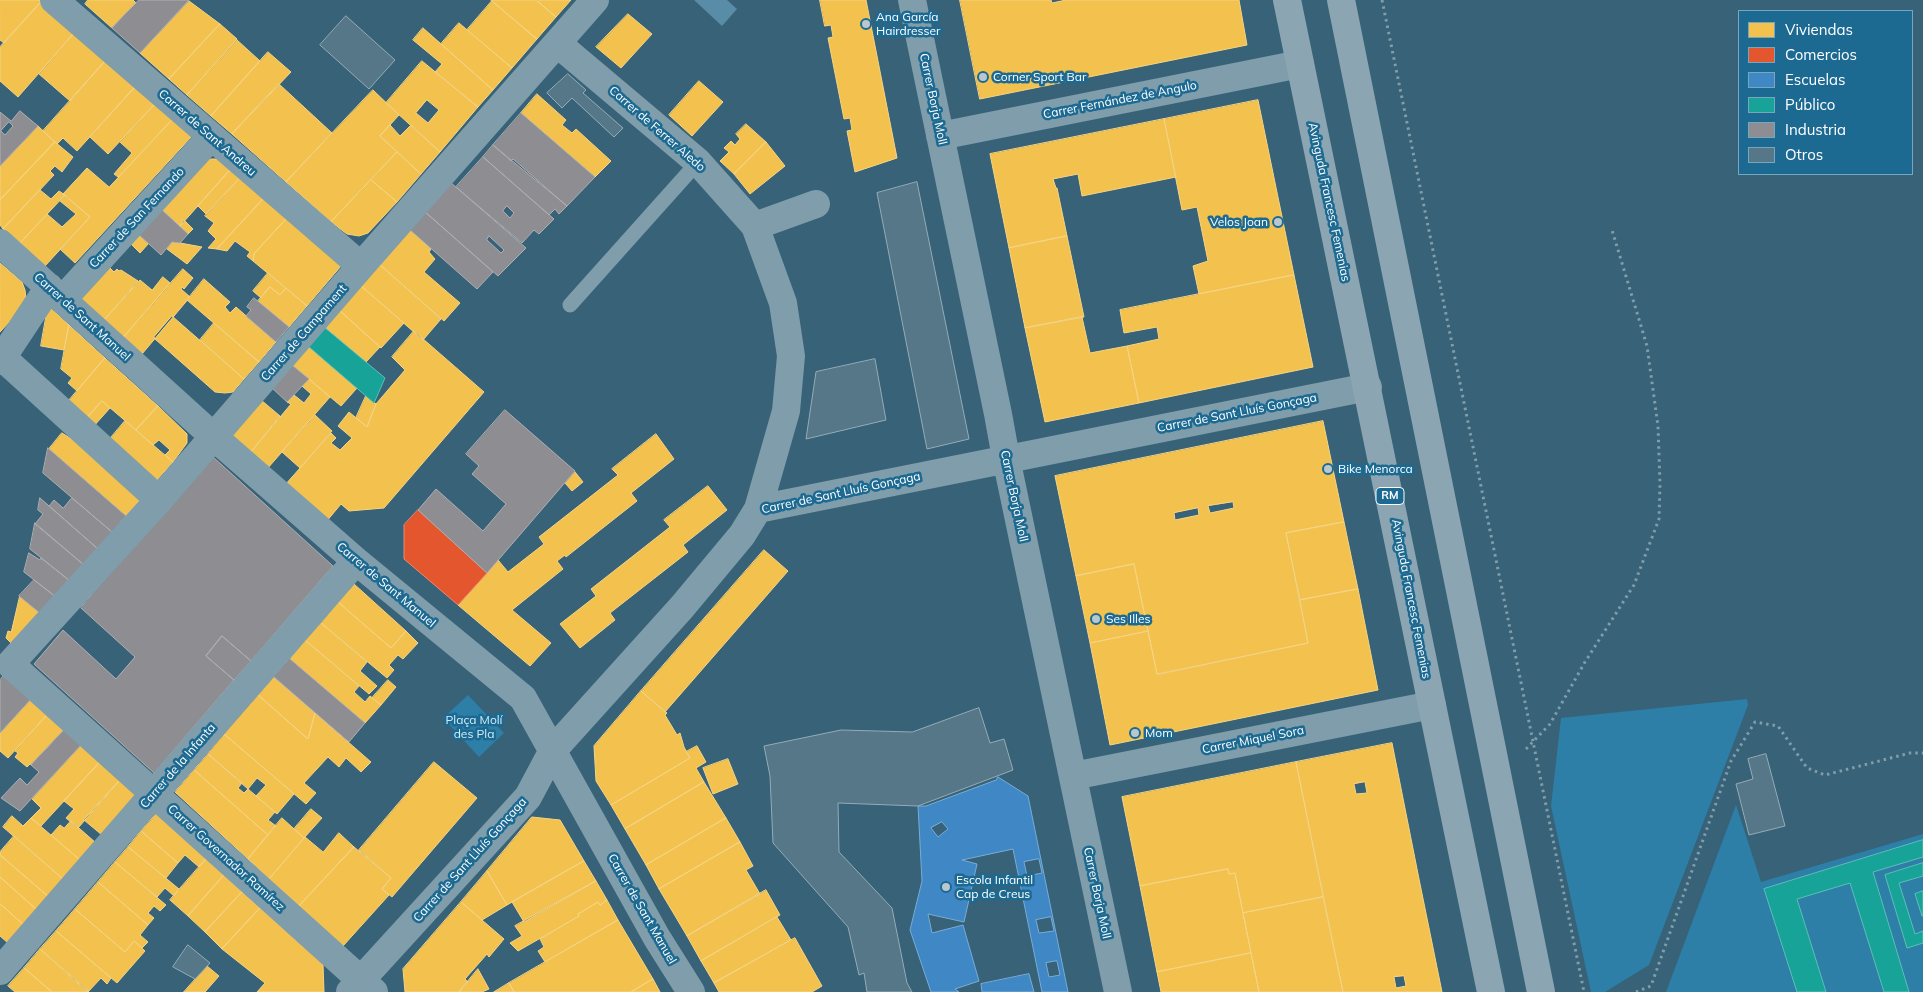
<!DOCTYPE html>
<html>
<head>
<meta charset="utf-8">
<style>
	body { margin:0 }
	#map { position:relative; width:1923px; height:992px; overflow:hidden; background:#376277; font-family:Mulish,sans-serif }
	canvas { display:block }
	.legend { position:absolute; left:1738px; top:10px; width:175px; height:165px; box-sizing:border-box; background:#1c6a92; border:1px solid #77a6be; margin:0; padding:6px 9px; list-style:none; font-size:15px; color:#fff }
	.legend li { display:flex; align-items:center; gap:10px; height:25px }
	.legend b { width:25px; border:1px solid #77a6be }
</style>
</head>
<body>
<div id="map">
<canvas width="1923" height="992"></canvas>
<ul class="legend">
<li><b style="height:14px;background:#f2c14e"></b>Viviendas</li>
<li><b style="height:14px;background:#e4572e"></b>Comercios</li>
<li><b style="height:14px;background:#3f88c5"></b>Escuelas</li>
<li><b style="height:14px;background:#17a398"></b>Público</li>
<li><b style="height:14px;background:#8d8d92"></b>Industria</li>
<li><b style="height:14px;background:#578"></b>Otros</li>
</ul>
</div>
<script>
const g = document.querySelector('canvas').getContext('2d');
g.lineJoin = 'round';
function paint(path, color) { g.fillStyle = color; g.fill(path, 'evenodd'); }
function trace(path, color, width, dash) { g.strokeStyle = color; g.lineWidth = width; g.lineCap = dash ? 'butt' : 'round'; g.setLineDash(dash || []); g.stroke(path); }
function drawText(font, color, halo, rows, align = 'center') {
  g.font = font + ' Mulish,sans-serif'; g.lineWidth = 5; g.setLineDash([]); g.textBaseline = 'middle'; g.strokeStyle = halo; g.fillStyle = color; for (const [text, x, y, turn = 0] of rows) {
    g.save(); g.translate(x, y); g.rotate((+turn || 0) * Math.PI / 180); g.textAlign = isNaN(turn) ? turn : align; if (halo) g.strokeText(text, 0, 0); g.fillText(text, 0, 0); g.restore();
  }
}
const green = new Path2D(`
	M468 695 504 733 479 757 443 718Z
	M1747 699 1748 705 1649 965 1605 992H1591L1551 806 1561 718Z
	M1736 805 1761 882 1923 834V992H1666Z`);
const water = new Path2D(`
	M694 0H727L737 9 722 26Z`);
const homes = new Path2D(`
	M0 0H39L41 2 4 43 0 40Z
	M88 0H133L136 3 112 28 85 4Z
	M491 0H536L556 17 537 39Z
	M538 0H571L556 17 537 1Z
	M820 0H866L897 158 855 172 847 131 852 130 850 118 844 119 828 38 833 37 831 25 825 26Z
	M960 0H1051L1052 3 1066 0H1239L1247 45 980 99Z
	M189 1 220 24 169 79 140 53Z
	M492 1 537 39 512 68 467 30Z
	M41 2 75 32 18 97 0 81V47Z
	M628 14 652 34 621 68 596 47Z
	M459 23 512 68 493 90 441 44Z
	M220 24 237 39 187 95 169 79Z
	M423 28 493 90 478 107 435 72 442 64 413 40Z
	M75 32 107 59 70 101 39 74Z
	M237 40 260 61 211 116 187 95Z
	M268 52 291 72 232 134 211 116Z
	M107 59 137 85 77 151 63 138 57 144 43 131Z
	M422 61 478 107 440 152 386 103ZM427 100 439 110 428 123 416 113Z
	M699 81 723 102 692 136 669 115Z
	M279 84 332 133 286 182 232 134Z
	M137 85 156 103 108 154 90 137Z
	M373 90 399 115 380 136 397 152 331 222 286 182Z
	M537 94 566 120 562 125 572 133 576 129 611 161 595 177 521 113Z
	M1258 100 1294 275 1199 294 1193 266 1208 261 1197 207 1182 210 1164 119Z
	M156 103 174 118 118 177 114 174 132 153 120 142Z
	M174 118 193 135 75 263 60 249 90 217 63 194 87 168 109 187Z
	M1164 119 1176 177 1082 196 1078 174 1053 179 1056 188H1057L1067 236 1009 248 990 154Z
	M746 124 766 142 734 174 720 161 729 152 724 148 731 141 735 145 740 139 736 134Z
	M390 125 400 136 411 125 440 152 421 174 380 136Z
	M38 126 55 142 0 200V166Z
	M55 142 73 157 62 172 55 166 50 171 54 175 3 229 0 225V200Z
	M766 142 785 166 750 194 734 174Z
	M397 152 421 174 397 202 371 180Z
	M211 159H218L231 169 180 226 161 209 205 162Z
	M231 169 241 177 206 214 198 206Z
	M241 177 264 198 217 249 208 248 216 239 208 231 214 223 205 216Z
	M371 180 397 202 368 233 359 236 347 234 331 222Z
	M40 190 51 199 59 191 65 195 20 243 3 229Z
	M65 195 90 217 45 266 20 243 47 214 62 227 76 214 60 201Z
	M264 198 287 218 254 254 253 261 247 256 250 252 235 241 227 251 217 249Z
	M287 218 341 266 307 306 253 261 254 254Z
	M184 220 193 229 188 234 180 226Z
	M409 229 431 249 429 252 435 259 424 272 460 303 444 321 379 264Z
	M138 234 149 243 140 253 130 243Z
	M1067 236 1084 317 1025 328 1009 248Z
	M172 242 180 243 202 247 187 264 167 249Z
	M0 263 22 282 25 290 26 299 22 308 0 332Z
	M379 264 441 319 423 340 360 285Z
	M108 266 114 272 117 269 119 271 121 270 138 281 104 320 79 298Z
	M183 269 193 278 184 289 182 287 181 289 190 297 142 354 123 338Z
	M268 273 286 288 280 295 270 287 261 298 253 291Z
	M1294 275 1313 367 1139 403 1127 346 1159 339 1157 327 1124 333 1120 310Z
	M163 277 170 283 123 338 104 320 140 280 152 290Z
	M204 279 230 302 225 307 230 313 236 307 276 342 259 362 187 300Z
	M360 285 404 323 381 348 339 310Z
	M270 287 280 295 286 288 307 306 289 327 258 301Z
	M48 306 69 325 64 350 41 346Z
	M339 310 380 347 366 362 324 327Z
	M172 316 244 379 233 392 225 393 215 392 155 339 154 337Z
	M1082 317 1090 353 1127 346 1139 403 1045 422 1025 328Z
	M214 323 259 362 244 379 200 340Z
	M69 325 105 358 77 391 68 383 72 378 61 369Z
	M414 331 484 392 384 508 349 511 341 504 326 522 285 485 331 433 336 438 331 443 340 450 352 438 338 426 349 412 367 427 376 404 405 370 392 357Z
	M308 346 357 388 341 406 292 365Z
	M105 358 158 406 136 430 102 401 85 420 66 404Z
	M309 379 330 397 267 469 250 453 291 404 287 402 294 395 304 403 311 394 302 386Z
	M366 396 376 404 367 427 356 418Z
	M261 400 280 416 250 453 231 435Z
	M102 401 110 408 93 427 85 420Z
	M158 406 187 434V443L173 462 165 455 170 450 159 440 153 445 136 430Z
	M315 415 332 431 300 468 282 452Z
	M125 421 173 462 156 481 109 440Z
	M1323 421 1344 522 1286 533 1308 643 1157 674 1134 564 1076 576 1055 476ZM1233 502 1234 508 1210 513 1208 506ZM1198 508 1199 515 1175 520 1174 513Z
	M62 433 73 440 142 498 126 516 49 449Z
	M656 434 674 459 631 493 637 501 566 557 565 555 557 561 563 569 512 610 551 643 530 666 458 605 498 560 508 572 544 544 539 537 618 475 612 469Z
	M575 472 583 482 572 491 565 483Z
	M708 486 727 510 683 545 688 552 610 613 615 620 580 648 560 624 596 596 591 589 670 527 664 520Z
	M1344 522 1358 589 1300 600 1286 533Z
	M764 550 788 571 665 712 641 691Z
	M1134 564 1148 631 1090 643 1076 576Z
	M354 584 406 631 391 648 338 602Z
	M1358 589 1378 690 1110 745 1090 643 1148 631 1157 674H1160L1308 643 1300 600Z
	M20 596 41 614 14 646 6 638 8 631 11 632Z
	M338 602 391 648 406 631 418 643 403 659 398 655 389 665 394 670 387 678 321 623Z
	M321 623 367 662 360 671 377 686 369 694 305 640Z
	M305 640 359 686 354 692 365 702 370 696 381 705 365 723 290 659Z
	M274 677 315 713 308 739 258 695Z
	M388 680 396 687 381 705 372 698Z
	M641 691 667 713 665 715 677 735 680 733 684 747 690 758 611 805 596 781 594 746Z
	M258 695 308 739 315 713 371 762 361 772 346 758 339 767 328 757 304 783 316 793 306 804 224 734Z
	M32 698 48 714 8 758 0 751V733Z
	M48 714 65 729 31 765 30 764 27 767 15 757 18 753 15 751Z
	M224 734 294 794 277 814 256 796 266 785 257 778 248 789 208 754Z
	M1392 743 1419 879 1442 992H1343L1296 762ZM1365 782 1367 793 1356 794 1354 784ZM1404 976 1406 986 1396 988 1394 977Z
	M82 744 101 761 41 826 31 818 41 808 32 799Z
	M697 746 706 762 696 768 704 782 625 829 611 805 690 758 686 752Z
	M208 754 242 783 238 788 244 793 248 789 275 812 268 820 276 826 268 835 194 770Z
	M728 759 738 784 713 794 703 768Z
	M101 761 121 779 78 828 66 818 74 809 64 801Z
	M434 762 477 798 392 897 382 889 391 878 359 850Z
	M1296 762 1323 897 1243 913 1235 873 1229 874 1228 869 1140 886 1122 797Z
	M194 770 268 835 248 859 175 792Z
	M121 779 137 794 102 835 84 820Z
	M704 782 726 818 646 865 625 829Z
	M311 809 322 818 304 838 294 829Z
	M157 813 206 859 199 867 185 855 178 863 141 831Z
	M12 816 23 826 31 818 80 860 64 880 3 827Z
	M532 817 560 820 584 861 507 905 487 871Z
	M282 818 304 838 269 879 248 859Z
	M726 818 740 842 659 889 646 865Z
	M71 821 96 843 80 860 51 835 60 825 64 828Z
	M141 831 178 863 166 878 128 847Z
	M339 833 354 847 299 906 269 879 305 837 323 852Z
	M14 836 64 880 49 897 0 855V852Z
	M740 842 753 866 746 870 760 894 687 936 659 889Z
	M128 847 179 889 174 896 165 888 157 897 115 862Z
	M354 847 391 878 382 889 389 895 343 946 299 906Z
	M0 855 49 897 37 910 0 877Z
	M206 859 224 875 188 916 170 900Z
	M584 861 596 881 524 922 512 902Z
	M115 862 166 905 160 911 154 906 148 913 154 918 148 925 98 882Z
	M1228 869 1229 874 1235 873 1251 953 1157 972 1140 886Z
	M487 871 507 905 482 920 461 902Z
	M224 875 242 892 205 932 188 916Z
	M0 877 37 910 24 925 0 904Z
	M596 881 607 900 600 905 598 902 578 914 579 916 518 951 510 943 522 936 515 926Z
	M98 882 148 925 140 935 148 942 142 948 134 941 125 952 75 909Z
	M766 890 780 915 701 961 687 936Z
	M242 892 260 908 222 949 205 932Z
	M1323 897 1343 992H1259L1243 913Z
	M607 900 618 920 545 962 538 951 544 947 540 939 579 916 578 914 598 902 600 905Z
	M461 902 504 939 489 957 487 954 465 979 468 982 459 992H405L403 969Z
	M0 904 24 925 8 943 0 936Z
	M260 908 323 964 324 992H257L265 983 222 949Z
	M75 909 125 952 134 941 145 951 117 983 56 931Z
	M777 917 791 940 714 983 701 961Z
	M618 920 653 979 631 992H514L509 983Z
	M56 931 111 978 107 984 101 978 88 992 40 949Z
	M795 938 822 986 812 992H719L714 983Z
	M40 949 77 981 89 992H52L24 968Z
	M1251 953 1259 992H1161L1157 972Z
	M207 966 219 976 205 992H184Z
	M24 968 52 992H15L8 986Z
	M478 969 489 989 482 992H459Z
	M653 979 660 992H631Z
	M509 983 514 992H494Z`);
const shops = new Path2D(`
	M418 510 487 573 458 605 404 559V525Z`);
const schools = new Path2D(`
	M998 777 1028 796 1068 992H1042L1013 849 962 860 977 864 964 922 928 914 932 933 963 925 979 981 955 989 959 992H931L910 930 922 881 918 806H926L996 780ZM942 822 948 829 938 837 931 828ZM1039 859 1042 873 1027 876 1024 862ZM1051 917 1054 931 1039 933 1036 920ZM1057 961 1060 975 1049 977 1046 963Z
	M1029 974 1034 992H982L981 984Z`);
const public = new Path2D(`
	M324 327 385 378 374 403 308 346Z
	M1923 840V857L1873 872 1909 992H1884L1850 883 1797 899 1826 992H1797L1764 889Z
	M1923 863V876L1899 883 1915 934 1923 931V943L1907 948 1885 875Z
	M1923 891V916H1922L1915 894Z`);
const industry = new Path2D(`
	M139 0H189L140 53 112 28Z
	M20 111 38 126 0 166V112L11 121ZM9 122 13 126 5 135 1 131Z
	M521 113 595 177 567 206 493 145Z
	M493 145 511 161 513 159 567 206 559 214 555 209 549 215 483 157Z
	M483 157 554 219 539 234 534 230 522 243 456 187ZM507 206 514 213 510 218 503 211Z
	M450 182 526 248 498 276 424 211ZM489 236 504 250 501 253 487 240Z
	M161 209 188 234 180 243 172 242 161 255 138 234Z
	M424 211 493 272 477 289 409 229Z
	M254 298 289 327 276 342 246 316 251 310 247 307Z
	M292 365 309 379 287 402 272 388Z
	M505 410 575 471 487 573 418 510 436 489 483 531 506 504 472 474 479 466 466 454Z
	M48 448 126 516 112 532 43 473Z
	M212 456 333 566 251 661 222 636 206 656 234 680 154 773 34 664 63 630 116 679 135 657 81 608Z
	M40 498 98 549 84 565 35 524 43 514 38 510Z
	M72 498 112 532 98 549 49 506 54 500 63 508Z
	M35 523 84 565 70 581 30 549Z
	M29 553 40 560 41 558 70 581 56 597 24 572Z
	M34 580 56 597 41 614 19 596Z
	M222 636 251 661 234 680 206 656Z
	M290 659 365 723 349 742 274 677Z
	M5 674 32 698 0 733V680Z
	M65 729 82 744 20 811 1 798 20 778 27 785 39 772 31 765Z`);
const building = new Path2D(`
	M346 16 395 60 369 89 320 45Z
	M568 74 586 90 583 93 623 128 614 137 572 98 562 108 547 93Z
	M917 182 969 439 927 449 877 193Z
	M875 359 886 420 806 439 816 372Z
	M979 708 990 743 1004 739 1013 770 918 806 838 803 839 852 892 908 907 983 912 992H867L864 973 859 975 848 927 773 843 770 776 764 746 841 730 912 732Z
	M1766 754 1785 826 1749 835 1736 784 1753 779 1748 759Z
	M188 945 210 963 195 979 173 967Z`);
const path = new Path2D(`
	M1382 0 1584 992
	M1526 749 1550 724 1585 662 1634 585 1659 519 1660 484 1658 426 1647 346 1612 230
	M1636 992 1651 986 1731 761 1755 722 1778 726 1807 768 1825 775 1910 753H1923`);
const lane = new Path2D(`
	M570 305 698 162`);
const street = new Path2D(`
	M54 0 361 266
	M912 0 998 414 1006 458 1118 992
	M940 136 1300 64
	M755 226 816 204
	M0 243 214 437 356 561 523 698 657 938 691 992
	M63 299 211 137
	M3 358 159 500
	M0 361 49 287
	M758 509 1368 387
	M1073 776 1432 705
	M0 971 356 561
	M350 992 528 797 553 750 682 607 742 535 758 509 786 411 791 356 783 303 755 226 698 162 558 44
	M374 992 10 664 159 500 361 266 595 0`);
const primary = new Path2D(`
	M1287 0 1491 992
	M1341 0 1541 992`);
const markers = [
	[866,24,5,"#b9c8cf"],
	[983,77,5,"#b9c8cf"],
	[1278,222,5,"#b9c8cf"],
	[1328,469,5,"#b9c8cf"],
	[1096,619,5,"#b9c8cf"],
	[1135,733,5,"#b9c8cf"],
	[946,887,5,"#b9c8cf"]
];
const shields = [
	[1390,496,28]
];
const shieldNames = [
	["RM",1390,496]
];
const poiNames = [
	["Ana García",876,17],
	["Hairdresser",876,31],
	["Corner Sport Bar",993,77],
	["Velos Joan",1268,222,"right"],
	["Bike Menorca",1338,469],
	["Ses Illes",1106,619],
	["Mom",1145,733],
	["Escola Infantil",956,880],
	["Cap de Creus",956,894]
];
const streetNames = [
	["Carrer Borja Moll",933,99,78],
	["Carrer Fernández de Angulo",1120,100,-11],
	["Carrer de Ferrer Aledo",657,129,41],
	["Carrer de Sant Andreu",207,133,41],
	["Avinguda Francesc Femenias",1329,202,78],
	["Carrer de San Fernando",137,218,-47],
	["Carrer de Sant Manuel",82,317,42],
	["Carrer de Campament",304,333,-49],
	["Carrer de Sant Lluís Gonçaga",1237,413,-11],
	["Carrer de Sant Lluís Gonçaga",841,493,-12],
	["Carrer Borja Moll",1014,496,78],
	["Carrer de Sant Manuel",386,585,40],
	["Avinguda Francesc Femenias",1411,599,79],
	["Carrer Miquel Sora",1253,740,-11],
	["Carrer de la Infanta",178,766,-49],
	["Carrer Governador Ramírez",226,858,42],
	["Carrer de Sant Lluís Gonçaga",470,860,-48],
	["Carrer Borja Moll",1097,893,78],
	["Carrer de Sant Manuel",642,909,60]
];
const parkNames = [
	["Plaça Molí",474,720],
	["des Pla",474,734]
];
paint(green, '#2d7fa7');
paint(water, '#598ca6');
paint(homes, '#f2c14e');
trace(homes, '#f6d483', 1);
paint(shops, '#e4572e');
trace(shops, '#ec896d', 1);
paint(schools, '#3f88c5');
trace(schools, '#79acd6', 1);
paint(public, '#17a398');
trace(public, '#5dbfb7', 1);
paint(industry, '#8d8d92');
trace(industry, '#afafb3', 1);
paint(building, '#578');
trace(building, '#94acb8', 1);
trace(path, '#7f9daa', 3, [2.5, 4]);
trace(lane, '#7f9daa', 15);
trace(street, '#7f9daa', 28);
trace(primary, '#8ba5b2', 28);
for (const [x, y, r, color] of markers) { const dot = new Path2D(); dot.arc(x, y, r, 0, 2 * Math.PI); g.fillStyle = color; g.fill(dot); trace(dot, '#1c6a92', 2); }
for (const [x, y, w] of shields) { const box = new Path2D(); box.roundRect(x - w / 2, y - 8.5, w, 17, 4); g.fillStyle = '#1c6a92'; g.fill(box); trace(box, '#fff', 1); }
drawText('bold 11px', '#fff', null, shieldNames);
drawText('12px', '#fff', '#1c6a92', poiNames, 'left');
drawText('12px', '#fff', '#1c6a92', streetNames);
drawText('12px', '#d3eefa', '#1c6a92', parkNames);
</script>
</body>
</html>
